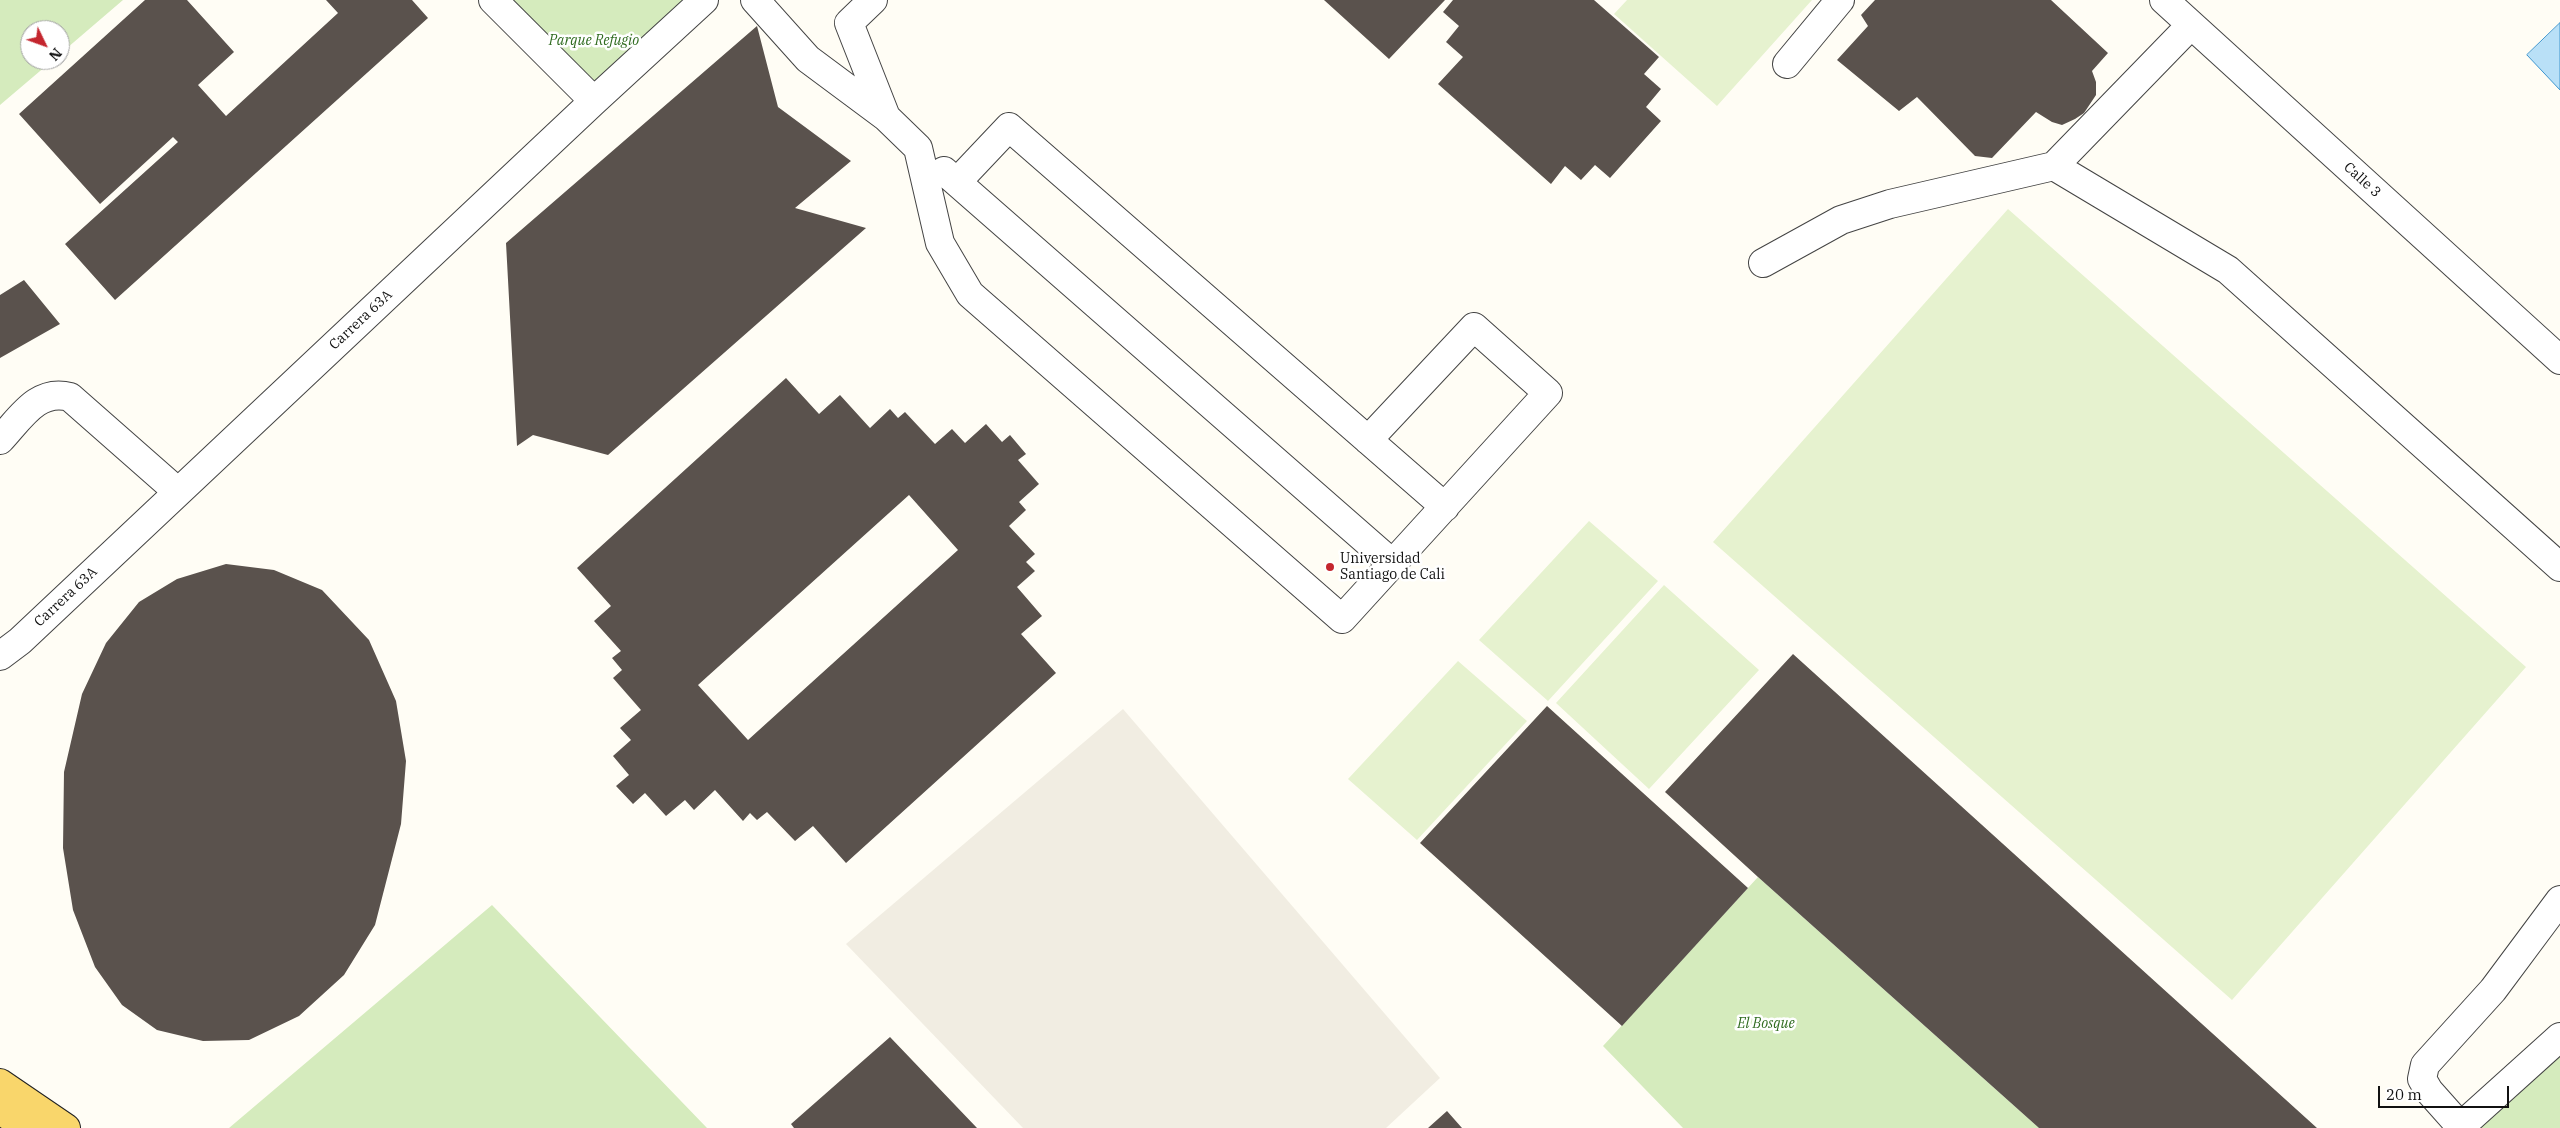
<!DOCTYPE html>
<html>
<head>
<meta charset="utf-8">
<style>
	body { margin:0 }
	#map { position:relative; width:2560px; height:1128px; overflow:hidden; background:#fffdf5; font-family:"IBM Plex Serif",serif }
	canvas { display:block }
	.north { position:absolute; left:20px; top:20px; width:50px; height:50px; box-sizing:border-box; background:#fff; border:1px solid #a0a0a0; border-radius:50%; rotate:132deg; font-size:14px; font-weight:700; line-height:20px; text-align:center; color:#111 }
	.north::after { content:''; display:block; margin:auto; width:18px; height:22px; background:#c4262e; clip-path:polygon(50% 0,100% 100%,50% 72%,0 100%) }
	.scale { position:absolute; left:2378px; top:1086px; width:131px; height:22px; box-sizing:border-box; border:2px solid #111; border-top:0; padding-left:6px; font-size:15px; line-height:18px; white-space:nowrap; color:#111; -webkit-text-stroke:4px #fff; paint-order:stroke }
</style>
</head>
<body>
<div id="map">
<canvas width="2560" height="1128"></canvas>
<div class="north">N</div>
<div class="scale">20 m</div>
</div>
<script>
const g = document.querySelector('canvas').getContext('2d');
g.lineJoin = 'round';
function paint(path, color) { g.fillStyle = color; g.fill(path, 'evenodd'); }
function trace(path, color, width, dash) { g.strokeStyle = color; g.lineWidth = width; g.lineCap = dash ? 'butt' : 'round'; g.setLineDash(dash || []); g.stroke(path); }
function drawText(font, color, halo, rows, align = 'center') {
  g.font = font + ' "IBM Plex Serif",serif'; g.lineWidth = 5; g.setLineDash([]); g.textBaseline = 'middle'; g.strokeStyle = halo; g.fillStyle = color; for (const [text, x, y, turn = 0] of rows) {
    g.save(); g.translate(x, y); g.rotate((+turn || 0) * Math.PI / 180); g.textAlign = isNaN(turn) ? turn : align; if (halo) g.strokeText(text, 0, 0); g.fillText(text, 0, 0); g.restore();
  }
}
const green = new Path2D(`
	M0 0H123L60 54V30H30V60H53L0 105Z
	M493 0H704L594 101Z
	M1758 877 2039 1128H1683L1603 1046Z
	M492 905 707 1128H229Z
	M2560 1037V1128H2459Z`);
const pitch = new Path2D(`
	M1627 0H1812L1717 106 1614 14Z
	M2008 209 2526 667 2232 1000 1713 542Z
	M1589 521 1658 581 1548 701 1479 640Z
	M1664 585 1759 670 1649 789 1556 703Z
	M1458 661 1527 721 1417 840 1348 779Z`);
const plaza = new Path2D(`
	M1123 709 1440 1078 1386 1128H1023L846 944Z`);
const water = new Path2D(`
	M2560 23V90L2527 55Z`);
const building = new Path2D(`
	M145 0H187L234 52 198 85 226 116 338 13 326 0H412L428 18 115 300 65 244 178 142 173 137 100 204 19 114Z
	M1324 0H1445L1389 59Z
	M1453 0H1594L1659 57 1644 74 1661 89 1646 107 1661 121 1610 178 1595 165 1581 180 1565 166 1551 184 1438 84 1463 57 1446 42 1459 26 1443 12Z
	M1875 0H2051L2108 53 2092 71 2096 82V95L2084 113 2075 119 2062 125 2052 122 2036 112 1992 158 1975 156 1917 97 1899 111 1837 60 1868 26 1861 15Z
	M757 26 778 107 851 161 795 208 866 228 608 455 533 435 517 446 506 243Z
	M24 280 60 324 0 358V295Z
	M786 378 819 414 840 395 870 428 890 409 898 418 905 412 935 444 952 429 965 443 986 424 1002 442 1010 435 1026 454 1018 460 1039 484 1019 502 1026 510 1009 526 1035 554 1026 562 1035 571 1017 587 1042 616 1021 634 1056 673 846 863 813 826 795 841 767 812 757 820 750 813 743 821 715 790 694 810 685 800 666 816 645 793 633 804 616 786 629 775 613 756 631 740 620 728 641 710 613 678 622 670 612 658 621 651 594 621 611 606 577 568ZM909 495 958 550 748 740 698 685Z
	M226 564 274 570 322 590 369 640 396 701 406 761 401 824 375 925 344 975 299 1016 249 1040 203 1041 157 1030 122 1005 95 967 73 910 63 848 64 772 82 694 106 643 139 602 177 579Z
	M1793 654 2317 1128H2039L1758 877 1665 792Z
	M1547 706 1748 888 1622 1026 1420 843Z
	M890 1037 977 1128H794L791 1124Z
	M1447 1111 1462 1128H1428Z`);
const minor = new Path2D(`
	M493 0 594 101
	M755 0 808 59 886 117 918 148 940 243 970 294 1342 619 1548 393 1474 327 1368 440
	M873 0 849 23 886 117
	M2164 0 2560 360
	M1787 64 1840 0
	M2054 166 2191 25
	M944 171 1393 564
	M957 182 1009 127 1445 507
	M1763 263 1841 220 1890 204 2054 166 2228 270 2560 567
	M0 440C20 419 37 388 70 397L178 492
	M0 656 20 641 594 101 704 0
	M2461 1127 2429 1091 2422 1079 2425 1065 2493 990 2560 900
	M2459 1128 2560 1037`);
const major = new Path2D(`
	M0 1083 66 1128
	M0 1110 27 1128`);
const markers = [
	[1330,567,5,"#c4262e"]
];
const parkNames = [
	["Parque Refugio",594,41],
	["El Bosque",1766,1024]
];
const streetNames = [
	["Calle 3",2362,180,42],
	["Carrera 63A",361,320,-43],
	["Carrera 63A",66,597,-43]
];
const poiNames = [
	["Universidad",1340,559],
	["Santiago de Cali",1340,575]
];
paint(green, '#d5ebbd');
paint(pitch, '#e6f2cf');
paint(plaza, '#f1ede2');
paint(water, '#b9e0f7');
trace(water, '#3f96cf', 1);
paint(building, '#5a524d');
trace(minor, '#444', 30);
trace(major, '#222', 30);
trace(minor, '#fff', 28);
trace(major, '#f9d66b', 28);
for (const [x, y, r, color] of markers) { const dot = new Path2D(); dot.arc(x, y, r, 0, 2 * Math.PI); g.fillStyle = color; g.fill(dot); trace(dot, '#fff', 2); }
drawText('italic 14px', '#2f6b1f', '#fff', parkNames);
drawText('14px', '#111', '#fff', streetNames);
drawText('14px', '#111', '#fff', poiNames, 'left');
</script>
</body>
</html>
